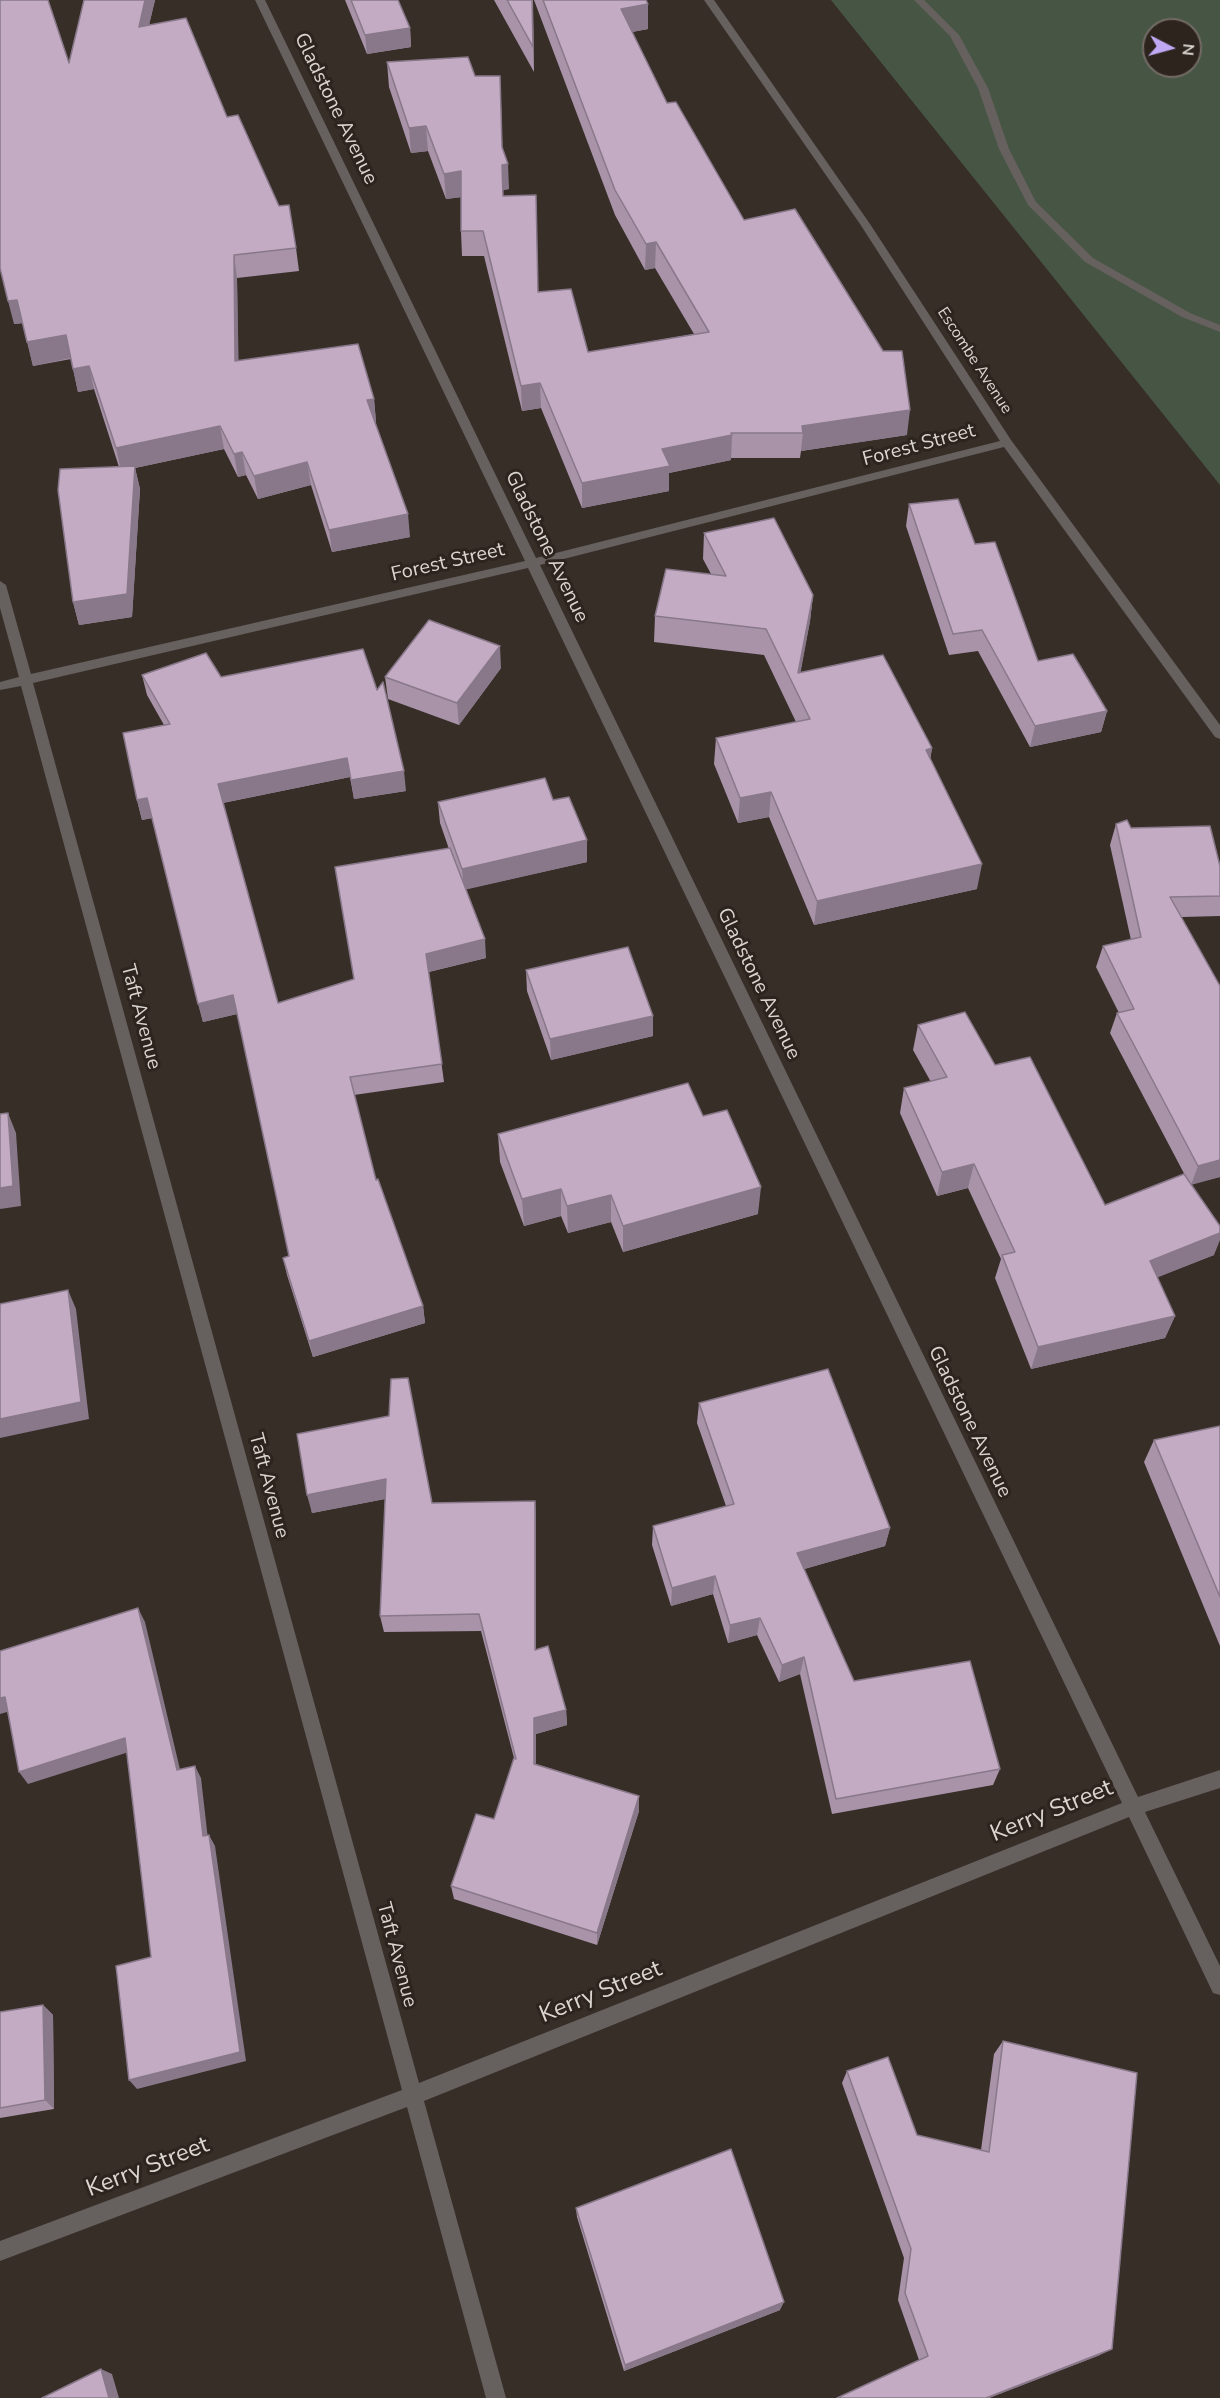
<!DOCTYPE html>
<html>
<head>
<meta charset="utf-8">
<style>
	body { margin:0 }
	#map { position:relative; width:1220px; height:2398px; overflow:hidden; background:#372e28; font-family:"Nunito Sans",sans-serif }
	canvas { display:block }
	.north { position:absolute; left:1142px; top:18px; width:60px; height:60px; box-sizing:border-box; background:#2d241e; border:2px solid #736b65; border-radius:50%; rotate:96deg; font-size:16px; font-weight:700; line-height:24px; text-align:center; color:#dbd5d0 }
	.north::after { content:''; display:block; margin:auto; width:21px; height:27px; background:#c0a8f3; clip-path:polygon(50% 0,100% 100%,50% 72%,0 100%) }
</style>
</head>
<body>
<div id="map">
<canvas width="1220" height="2398"></canvas>
<div class="north">N</div>
</div>
<script>
const g = document.querySelector('canvas').getContext('2d');
g.lineJoin = 'round';
function paint(path, color) { g.fillStyle = color; g.fill(path, 'evenodd'); }
function trace(path, color, width, dash) { g.strokeStyle = color; g.lineWidth = width; g.lineCap = dash ? 'butt' : 'round'; g.setLineDash(dash || []); g.stroke(path); }
function drawText(font, color, halo, rows, align = 'center') {
  g.font = font + ' "Nunito Sans",sans-serif'; g.lineWidth = 6; g.setLineDash([]); g.textBaseline = 'middle'; g.strokeStyle = halo; g.fillStyle = color; for (const [text, x, y, turn = 0] of rows) {
    g.save(); g.translate(x, y); g.rotate((+turn || 0) * Math.PI / 180); g.textAlign = isNaN(turn) ? turn : align; if (halo) g.strokeText(text, 0, 0); g.fillText(text, 0, 0); g.restore();
  }
}
const green = new Path2D(`
	M831 0H1220V485ZM1154 30H1190V66H1154Z`);
const lane = new Path2D(`
	M914 0H924L959 35 988 88 1009 149 1036 202 1093 258 1190 313 1220 325V332L1182 317 1085 262 1028 205 999 149 978 88 950 36Z`);
const street = new Path2D(`
	M255 0H265L536 558 1000 441 860 224 704 0H714L870 224 1011 440 1220 725V739L1215 737 1004 447 540 565 1138 1797 1220 1770V1788L1145 1812 1220 1966V1995L1213 1993 1129 1817 424 2101 506 2398H486L407 2107 0 2261V2241L402 2090 21 686 0 690V682L19 677 0 608V581L6 585 31 674 525 561ZM528 568 1122 1803 419 2083 33 683Z`);
const wall = new Path2D(`
	M84 0H155L149 25 227 117 296 248 299 271 237 278 238 361 374 399 376 422H375L410 537 332 552 311 485 258 499 246 475 238 477 224 449 135 468 140 489 132 617 79 625 73 602 119 467 94 389 78 392 71 359 33 366 23 323 14 324 69 63Z
	M345 0H398L410 28 411 47 367 54Z
	M494 0H533L534 72Z
	M534 0H646L648 29 632 32 667 103 744 220 907 435 801 451 800 458H731V460L669 473V491L582 508 541 408 522 411 484 256H462L461 231V197L446 199 428 151 411 153 389 87 387 62 475 76 501 101 502 149 509 189 503 190V196L538 292 588 352 694 334 655 268 645 270 615 215Z
	M909 504 975 544 1038 661 1107 711 1101 732 1030 747 978 651 949 655 906 526Z
	M704 533 813 595 810 621 800 673 932 748 930 760 977 889 814 925 769 817 738 823 714 764 716 738 796 722 764 655 654 642 655 616 711 574 703 559Z
	M501 668 459 725 388 699 385 677Z
	M142 675 221 677 406 791 354 799 350 777 223 803 278 1003 354 979 449 849 440 823 438 802 553 800 587 840V862L466 889 486 958 429 972 444 1082 354 1095 376 1180 423 1306 425 1323 313 1357 287 1275 283 1258 289 1256 237 1014 203 1022 152 818 142 820 137 800 164 725 147 695Z
	M1116 824 1131 828 1220 866V916L1182 917 1220 1177 1191 1184 1214 1255 1157 1277 1175 1316 1165 1338 1031 1369 995 1278 1001 1259 968 1188 937 1196 900 1113 904 1088 931 1082 913 1050 918 1025 995 1065 1105 1205 1188 1181 1110 1033 1117 1013H1119L1096 967 1103 946 1131 940 1110 845Z
	M526 970 653 1016V1036L551 1060 527 991Z
	M703 1116 758 1214 623 1252 611 1222 568 1233 561 1216 524 1226 500 1162 498 1134Z
	M699 1403 890 1528 885 1546 804 1569 854 1681 1000 1769 993 1785 832 1814 800 1674 779 1682 757 1635 728 1643 713 1594 671 1606 652 1545 653 1526 726 1506 697 1423Z
	M1220 1426V1646L1144 1462 1154 1440Z
	M297 1434 432 1503 535 1501 536 1519V1649L566 1710 567 1725 536 1734V1764L639 1796V1811L597 1945 454 1899 451 1886 494 1819 514 1758 481 1631 384 1632 380 1616 385 1499 312 1513Z
	M43 2005 53 2015 54 2109 0 2118V2012Z
	M1003 2041 1100 2355 989 2398H837L919 2360 898 2300 904 2258 842 2083 847 2071 917 2135 981 2150 994 2054Z
	M576 2208 780 2310 624 2371 577 2217Z`);
const shadedWall = new Path2D(`
	M145 0H155L143 50 139 27Z
	M648 4V29L621 34V9Z
	M410 28 411 47 367 54 365 35Z
	M500 76 503 165 508 164 509 189 503 190 504 221Z
	M426 126 428 151 411 153 409 128Z
	M461 171 463 197 446 199 444 174Z
	M656 242 655 268 645 270 646 244Z
	M234 255 237 278 239 384 235 361Z
	M17 300 23 323 14 324 8 301Z
	M66 335 71 358 33 366 27 342Z
	M89 366 94 389 78 392 73 369Z
	M540 383 541 408 522 411 521 386Z
	M374 399 376 422 369 423 367 400Z
	M910 410 907 435 801 451 803 433 802 426Z
	M220 426 224 449 135 468 140 489 132 617 79 625 73 602 121 471 116 448Z
	M732 435 731 460 669 473V491L582 508V483L662 449Z
	M242 452 246 475 238 477 234 454Z
	M307 462 311 485 258 499 254 476Z
	M408 514 410 537 332 552 329 530Z
	M813 595 810 621 797 692 798 673Z
	M500 646 501 668 459 725 457 703Z
	M1107 711 1101 732 1030 747 1035 726Z
	M932 748 928 774 926 750Z
	M347 758 350 777 222 803 218 784Z
	M404 771 406 791 354 799 351 780Z
	M771 792 769 817 738 823 740 798Z
	M147 798 152 818 142 820 137 800Z
	M587 840V862L464 890 462 869Z
	M982 864 977 889 814 925 817 901Z
	M485 939 486 958 428 972 426 954Z
	M233 995 237 1014 203 1022 198 1004Z
	M653 1016V1036L551 1060 550 1039Z
	M8 1113 16 1133 21 1206 0 1209V1188Z
	M1220 1160V1177L1191 1185 1198 1166Z
	M974 1164 968 1188 937 1196 942 1172Z
	M761 1187 758 1214 623 1252V1226Z
	M561 1189V1216L524 1226 522 1199Z
	M611 1195V1222L568 1233 567 1206Z
	M1220 1233V1240L1214 1255 1141 1284 1150 1261Z
	M68 1290 76 1309 89 1419 0 1438V1419Z
	M423 1306 425 1323 313 1357 309 1341Z
	M1175 1316 1165 1338 1031 1369 1038 1347Z
	M386 1479 390 1498 312 1513 307 1495Z
	M535 1501 536 1519V1666L535 1650Z
	M890 1528 885 1546 794 1572 797 1553Z
	M715 1576 713 1594 671 1606 672 1588Z
	M138 1608 145 1622 183 1782 177 1770Z
	M760 1618 757 1635 728 1643 730 1625Z
	M804 1657 800 1674 779 1682 782 1665Z
	M5 1697 14 1710 0 1714V1698Z
	M566 1710 567 1725 536 1734V1779L534 1764V1718Z
	M125 1738 132 1751 28 1784 19 1772Z
	M195 1766 201 1778 209 1848 203 1836Z
	M639 1796V1811L597 1945V1933Z
	M209 1835 215 1846 246 2061 137 2089 129 2080Z
	M43 2005 53 2015 54 2109 45 2100Z
	M784 2302 780 2310 624 2371 625 2365Z
	M1112 2349 1100 2355 989 2398H986Z
	M101 2369 112 2374 119 2398H109Z`);
const building = new Path2D(`
	M0 0H48L69 63 84 0H145L139 27 186 18 227 117 238 115 279 206 289 205 296 248 234 255 235 361 358 344 374 399 367 400 408 514 329 530 307 462 254 476 242 452 234 454 220 426 116 448 89 366 73 369 66 335 27 342 17 300 8 301 0 268Z
	M351 0H398L410 28 365 35Z
	M507 0H532L533 47Z
	M543 0H646L648 4 621 9 667 103 676 102 744 220 795 209 883 351H902L910 410 802 426 803 433H731L732 435 662 449 670 466 582 483 540 383 521 386 483 231H461V171L444 174 426 126 409 128 387 62 468 57 475 76H500L502 147 508 164 502 165 503 196 536 195 538 292 571 289 588 352 709 332 656 242 646 244 615 190Z
	M135 466 127 594 73 602 58 490 60 469Z
	M958 499 975 544 995 542 1038 661 1073 654 1107 711 1035 726 982 630 953 634 909 504Z
	M774 518 813 595 798 673 883 655 932 748 926 750 982 864 817 901 771 792 740 798 716 738 810 719 766 629 655 616 666 569 726 576 704 533Z
	M429 620 500 646 457 703 385 677Z
	M363 649 377 690 383 682 404 771 351 780 347 758 218 784 278 1003 354 979 335 867 450 848 485 939 426 954 442 1064 350 1077 376 1180 378 1179 423 1306 309 1341 283 1258 289 1256 233 995 198 1004 147 798 137 800 123 733 170 724 142 675 206 653 221 677Z
	M545 778 553 800 569 797 587 840 462 869 438 802Z
	M1127 820 1131 828 1210 826 1220 866V896L1170 897 1220 986V1160L1198 1166 1117 1013 1134 1009 1103 946 1141 937 1116 824Z
	M628 947 653 1016 550 1039 526 970Z
	M965 1012 995 1065 1030 1057 1105 1205 1184 1174 1220 1226V1233L1150 1261 1175 1316 1038 1347 1002 1255 1015 1252 974 1164 942 1172 904 1088 947 1077 918 1025Z
	M688 1083 703 1116 727 1110 761 1187 623 1226 611 1195 567 1206 561 1189 522 1199 498 1134Z
	M8 1113 13 1186 0 1188V1114Z
	M68 1290 81 1402 0 1419V1304Z
	M828 1369 890 1528 797 1553 854 1681 970 1661 1000 1769 836 1799 804 1657 782 1665 760 1618 730 1625 715 1576 672 1588 653 1526 734 1504 699 1403Z
	M408 1378 432 1503 535 1501V1650L548 1646 566 1710 534 1718V1764L639 1796 597 1933 451 1886 476 1814 494 1819 514 1758 516 1759 479 1614 380 1616 386 1479 307 1495 297 1434 389 1416 391 1379Z
	M1220 1426V1597L1154 1440Z
	M138 1608 177 1770 195 1766 203 1836 209 1835 240 2052 129 2080 116 1966 151 1957 125 1738 19 1772 5 1697 0 1698V1651Z
	M43 2005 45 2100 0 2108V2012Z
	M1003 2041 1137 2073 1112 2349 986 2398H837L928 2356 905 2293 911 2249 847 2071 888 2057 917 2135 989 2152Z
	M731 2149 784 2302 625 2365 576 2208Z
	M101 2369 109 2398H42Z`);
const farStreetnames = [
	["Escombe Avenue",974,361,57]
];
const streetNames = [
	["Gladstone Avenue",335,109,64],
	["Forest Street",919,446,-15],
	["Gladstone Avenue",546,547,64],
	["Forest Street",448,563,-13],
	["Gladstone Avenue",758,984,64],
	["Taft Avenue",140,1017,75],
	["Gladstone Avenue",969,1422,64],
	["Taft Avenue",268,1486,75],
	["Taft Avenue",396,1955,75]
];
const nearStreetnames = [
	["Kerry Street",1052,1812,-22],
	["Kerry Street",601,1993,-22],
	["Kerry Street",148,2168,-21]
];
paint(green, '#475544');
paint(lane, '#66605e');
paint(street, '#66605e');
paint(wall, '#a893a9');
paint(shadedWall, '#887889');
paint(building, '#c3abc4');
trace(building, '#887889', 1.5);
drawText('16px', '#dbd5d0', '#2d241e', farStreetnames);
drawText('20px', '#dbd5d0', '#2d241e', streetNames);
drawText('24px', '#dbd5d0', '#2d241e', nearStreetnames);
</script>
</body>
</html>
